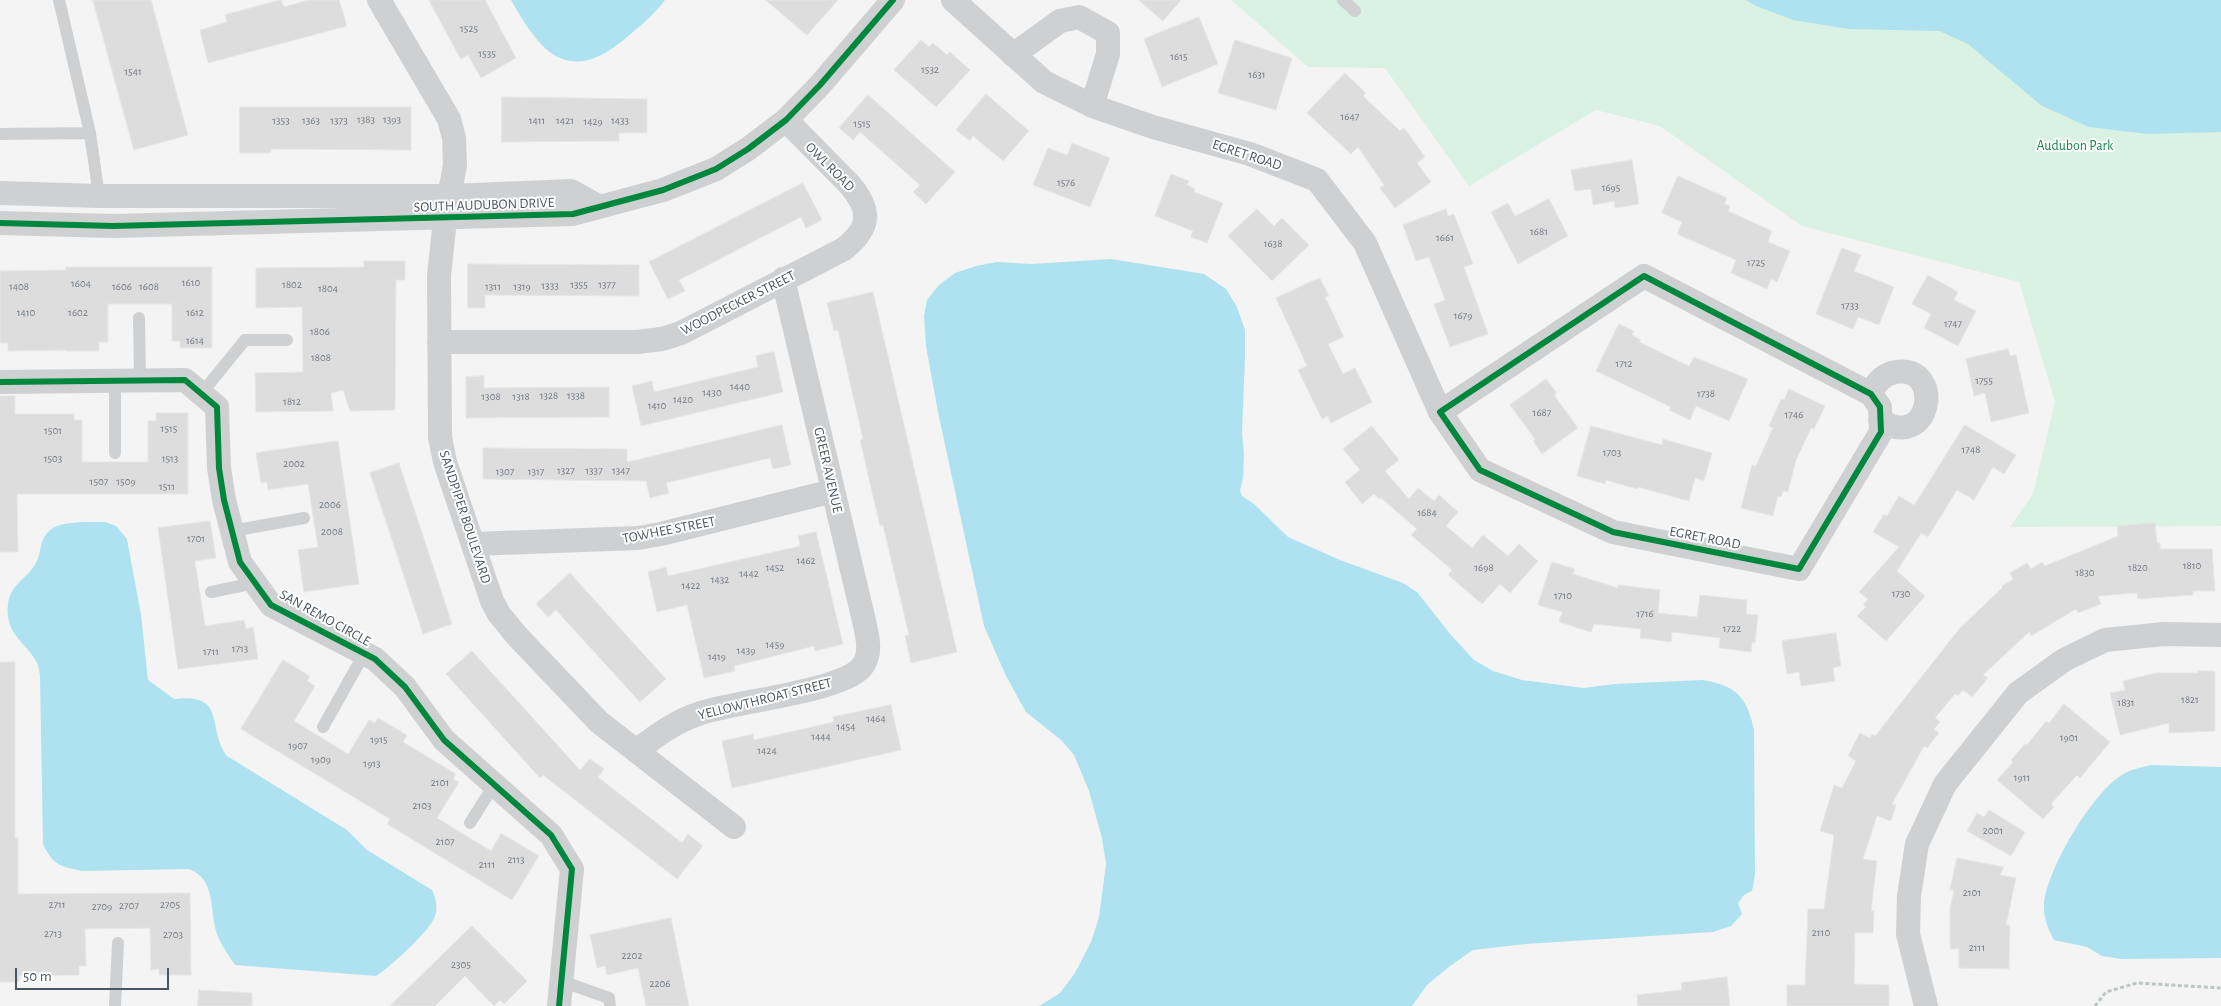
<!DOCTYPE html>
<html>
<head>
<meta charset="utf-8">
<style>
	body { margin:0 }
	#map { position:relative; width:2221px; height:1006px; overflow:hidden; background:#f4f4f4; font-family:"Alegreya Sans",sans-serif }
	canvas { display:block }
	.scale { position:absolute; left:15px; top:968px; width:154px; height:22px; box-sizing:border-box; border:2px solid #4a5661; border-top:0; padding-left:6px; font-size:15px; line-height:18px; white-space:nowrap; color:#4a5661; -webkit-text-stroke:4px #fff; paint-order:stroke }
</style>
</head>
<body>
<div id="map">
<canvas width="2221" height="1006"></canvas>
<div class="scale">50 m</div>
</div>
<script>
const g = document.querySelector('canvas').getContext('2d');
g.lineJoin = 'round';
function paint(path, color) { g.fillStyle = color; g.fill(path, 'evenodd'); }
function trace(path, color, width, dash) { g.strokeStyle = color; g.lineWidth = width; g.lineCap = dash ? 'butt' : 'round'; g.setLineDash(dash || []); g.stroke(path); }
function drawText(font, color, halo, rows, align = 'center') {
  g.font = font + ' "Alegreya Sans",sans-serif'; g.lineWidth = 4; g.setLineDash([]); g.textBaseline = 'middle'; g.strokeStyle = halo; g.fillStyle = color; for (const [text, x, y, turn = 0] of rows) {
    g.save(); g.translate(x, y); g.rotate((+turn || 0) * Math.PI / 180); g.textAlign = isNaN(turn) ? turn : align; if (halo) g.strokeText(text, 0, 0); g.fillText(text, 0, 0); g.restore();
  }
}
const green = new Path2D(`
	M1231 0H2221V526L2010 527 2033 494 2055 402 2019 282 1802 226 1660 126 1596 110 1469 186 1385 68 1308 67Z`);
const water = new Path2D(`
	M511 0H665C654 15 640 26 626 38 569 86 541 54 511 0Z
	M1746 0H2221V132L2147 134 2089 127 2042 106 1968 44 1939 31 1849 29 1793 20 1756 6Z
	M1111 259 1204 274 1226 289 1237 307 1245 330V358L1242 432 1244 455 1243 478 1240 491 1242 496 1254 504 1288 537 1340 560 1403 583 1417 592 1451 635 1474 660 1493 671 1522 680 1583 688 1615 684 1703 680C1737 686 1747 697 1754 730L1755 875 1752 891 1744 895 1738 903 1742 914 1731 926 1713 932 1526 944 1473 950 1450 966 1427 985 1412 1006H1039L1060 993 1075 973 1091 942 1099 917 1106 864 1102 838 1089 791 1074 755 1061 740 1026 712 1006 676 984 626 938 412 926 346 924 316 927 300 939 285 955 273 976 266 997 262 1032 264Z
	M83 522H105L116 526 127 539 141 615 148 680 174 699C228 693 206 728 227 756L347 830 367 850 432 890C436 898 438 907 435 916 431 930 389 968 376 976L235 965C229 956 221 945 217 934 209 911 217 880 189 869L82 871C59 866 53 865 43 844L40 676C39 671 39 665 36 661 27 645 10 636 8 616 5 583 26 583 37 561 42 550 39 540 50 530 58 523 72 523 83 522Z
	M2151 765 2221 767V958L2121 959 2102 956 2087 947 2054 940C2048 929 2043 917 2044 904 2047 869 2094 789 2125 773 2133 769 2143 767 2151 765Z`);
const building = new Path2D(`
	M93 0H151L188 135 134 150Z
	M281 0 284 7 308 0H339L347 26 208 63 200 30 227 22 225 15Z
	M429 0H485L516 58 481 78 468 55 461 59Z
	M766 0H838L807 35Z
	M1139 0H1181L1163 21Z
	M1199 17 1218 64 1162 87 1144 39Z
	M921 40 929 47 933 43 947 55 950 52 970 70 936 107 894 70Z
	M1235 40 1292 58 1276 110 1218 93Z
	M1345 73 1366 93 1363 96 1400 131 1404 128 1425 157 1417 163 1431 182 1395 208 1380 188 1384 185 1358 147 1351 154 1307 113Z
	M986 94 1029 131 1003 161 973 136 970 141 956 130Z
	M868 95 955 172 926 204 913 192 920 185 860 132 853 140 839 128Z
	M502 97 647 99V133H619V141L502 142Z
	M240 107H411V150L271 149V153H240Z
	M1072 143 1110 158 1090 207 1033 185 1048 148 1067 155Z
	M1632 160 1639 204 1615 208 1614 201 1593 205 1591 189 1575 191 1571 170Z
	M1171 174 1189 181 1187 185 1195 189 1194 192 1223 203 1207 243 1191 237 1193 231 1155 216Z
	M1678 176 1727 198 1724 204 1730 206 1728 211 1772 231 1768 242 1790 251 1777 282 1771 279 1767 289 1731 273 1736 260 1677 234 1682 222 1662 213Z
	M803 183 822 220 806 228 801 217 679 280 685 291 668 299 649 262Z
	M1549 199 1568 236 1518 264 1491 212 1508 203 1515 216Z
	M1257 209 1274 226 1282 218 1309 245 1272 281 1228 236Z
	M1446 209 1448 216 1454 214 1473 264 1464 267 1488 334 1450 347 1434 304 1445 300 1429 257 1416 261 1403 225Z
	M1842 248 1861 255 1854 271 1894 287 1879 325 1858 317 1853 329 1816 314Z
	M364 261H405V280H396L395 410 350 411 343 390 331 393 333 411 256 412 255 373 303 372 302 307 256 308V268L364 267Z
	M468 264 639 265V296L485 295V308H468Z
	M66 267H212V348H180V341H172V304H108V342H99V351H66V350L8 351V343H0V271L66 270Z
	M1928 275 1958 292 1954 300 1976 311 1958 346 1924 328 1931 314 1912 304Z
	M1320 278 1329 296 1325 297 1344 337 1328 344 1343 374 1355 368 1372 402 1331 423 1328 416 1322 419 1298 370 1307 366 1276 298Z
	M873 292 957 652 911 663 905 636 909 635 883 525 880 526 860 440 863 439 838 330 834 331 827 303Z
	M1619 324 1634 331 1632 335 1641 340 1639 342 1689 366 1694 357 1748 379 1729 421 1696 406 1690 420 1669 410 1671 407 1596 371Z
	M2008 349 2010 356 2016 355 2029 413 1991 422 1985 393 1974 396 1966 359Z
	M774 352 783 392 641 426 632 386 652 381 654 392 758 367 756 356Z
	M484 376V388L609 387V417L466 418V377Z
	M1546 379 1557 393 1554 395 1578 428 1542 454 1533 441 1535 439 1510 405Z
	M1789 389 1825 406 1814 429 1811 428 1796 460 1788 492 1783 491 1781 497 1778 496 1773 516 1741 508 1752 465 1756 466 1773 428 1769 426 1781 399 1784 400Z
	M0 396H15V414H74V420H82V462H148V421H156V413H188V494H17L18 552H0Z
	M782 425 791 465 773 469 770 458 666 483 669 493 650 498 646 481 483 479V448L627 449V462Z
	M1965 425 2016 455 2004 474 1993 467 1974 500 1957 490 1928 537 1921 533 1897 571 1925 596 1886 641 1857 616 1866 607 1863 605 1868 599 1859 592 1899 547 1873 532 1884 514 1887 516 1899 496 1914 505Z
	M1372 426 1399 460 1385 471 1409 499 1418 488 1434 501 1439 495 1458 512 1446 526 1472 548 1483 535 1508 556 1519 544 1538 561 1510 593 1500 584 1482 604 1448 575 1452 570 1411 535 1417 529 1381 498 1379 499 1374 494 1362 504 1345 482 1360 470 1343 449Z
	M1591 426 1662 445 1663 439 1712 453 1704 481 1695 478 1689 501 1638 487 1637 489 1606 480 1605 484 1577 476Z
	M338 441 359 584 304 592 298 550 318 547 308 484 268 490 267 482 261 483 256 453Z
	M399 463 452 624 423 634 370 473Z
	M210 521 216 558 195 561 205 626 244 620 246 629 253 627 258 659 178 669 158 528Z
	M2155 523 2157 543H2160V549H2212L2215 591H2193V595L2138 599 2137 593 2098 596 2101 604 2078 613 2076 609 2031 636 2029 632 1983 675 1988 678 1972 697 1963 690 1958 696 1955 694 1935 718 1940 722 1934 729 1939 733 1927 748 1924 746 1892 804 1896 805 1891 821 1877 816 1863 859 1877 861 1871 911H1874L1873 933H1855L1854 984 1889 985V1006H1787V985H1805L1808 909H1824L1834 835 1820 831 1834 785 1842 788 1856 761 1848 756 1860 733 1870 738 1872 734 1875 736 1960 628 2003 587 2002 586 2013 579 2010 573 2027 563 2031 569 2042 562 2045 566 2118 536 2117 526Z
	M816 532 843 644 815 651 814 646 734 666 735 671 704 678 687 605 657 612 648 572 666 567 668 576 800 546 798 536Z
	M1552 562 1575 569 1573 574 1618 588V585L1660 590 1658 613 1697 617 1700 595 1747 600 1746 614 1758 615 1755 643 1752 642 1751 652 1719 648 1720 638 1672 632 1671 642 1640 638 1641 629 1594 624 1591 632 1559 622 1562 612 1538 605Z
	M570 573 666 679 640 702 556 610 548 617 536 604Z
	M1836 633 1841 666 1833 668 1835 681 1801 686 1799 672 1787 674 1782 641Z
	M472 651 580 770 590 759 604 769 598 777 682 843 688 834 703 846 677 879 543 775 540 778 446 674Z
	M283 660 310 676 307 681 315 686 294 721 348 754 369 720 375 723 378 718 407 735 403 742 456 774 453 779 459 782 437 818 491 851 501 833 539 856 512 900 387 824 390 819 241 729Z
	M0 662H15V838H18V894L190 893 191 975H159V969L151 970 150 928 85 929 86 966H79V975L19 976V982H0Z
	M2198 671H2215V731L2169 733V723L2120 735 2110 693 2125 690 2123 681 2155 673H2198Z
	M2064 704 2110 742 2080 778 2077 775 2051 804 2054 807 2043 819 1997 780 2013 762 2011 760 2025 744 2027 745 2046 721 2049 723Z
	M891 705 901 750 732 788 722 741 753 734 754 740 834 722 833 717Z
	M1989 810 2025 832 2011 856 1967 831 1977 813 1984 817Z
	M1957 858 2004 867 2000 875 2016 878 2006 925H2010L2009 969 1959 968V949H1950V909L1954 890H1950Z
	M671 918 689 1006H646L638 968 607 975 605 966 597 968 590 935Z
	M472 926 527 981 504 1004 500 1000 494 1006 465 976 435 1006H390Z
	M1727 977 1730 1006H1638L1637 995 1682 990 1681 983Z
	M199 990 252 993V1006H198Z`);
const path = new Path2D(`
	M2095 1006 2106 992 2137 983 2221 988`);
const service = new Path2D(`
	M59 0 90 133
	M1343 0 1355 11
	M0 134 90 133 99 196
	M139 318 140 381
	M115 381V453
	M201 394 245 340H287
	M232 531 304 518
	M211 592 255 583
	M323 727 364 654
	M470 823 494 785
	M561 981 609 998 610 1006
	M115 1006 118 943`);
const minor = new Path2D(`
	M379 0 449 119 454 138 455 165 445 219 439 276 440 437 445 462 492 601 499 614 517 636 599 722 734 827
	M953 0 1044 82 1095 107 1153 127 1250 154 1317 180 1365 243 1440 412
	M1013 55 1060 21 1079 17 1108 33V54L1092 106
	M0 193 99 196H450L571 191 598 206
	M0 223 113 226 573 214 663 190 716 169 748 149 786 120 820 85 893 0
	M1644 276 1871 394 1880 407 1881 432 1799 569 1613 532 1480 470 1440 412Z
	M439 342H637L662 339 681 333 844 249C870 228 872 211 850 185L786 120
	M0 382 185 380 217 407 219 468 224 500 240 562 271 605 375 659 405 687 444 740 551 835 572 869 559 1006
	M1871 394C1876 382 1883 374 1896 372 1945 365 1931 453 1880 420
	M473 544 638 538 661 534 833 491
	M636 751C657 735 676 721 701 713 737 701 838 692 861 668 872 655 868 640 865 625L783 279
	M1926 1006 1908 934 1909 896 1917 844 1945 784 2018 693 2064 660 2105 640 2164 634 2221 635`);
const cycleway = new Path2D(`
	M0 223 113 226 573 214 663 190 716 169 748 149 786 120 820 85 893 0
	M1644 276 1871 394 1880 407 1881 432 1799 569 1613 532 1480 470 1440 412Z
	M0 382 185 380 217 407 219 468 224 500 240 562 271 605 375 659 405 687 444 740 551 835 572 869 559 1006`);
const numberNames = [
	["1525",469,29],
	["1535",487,54],
	["1615",1179,57],
	["1532",930,70],
	["1541",133,72],
	["1631",1257,75],
	["1647",1350,117],
	["1383",366,120],
	["1393",392,120],
	["1353",281,121],
	["1363",311,121],
	["1373",339,121],
	["1411",537,121],
	["1421",565,121],
	["1433",620,121],
	["1429",593,122],
	["1515",862,124],
	["1576",1066,183],
	["1695",1611,188],
	["1681",1539,232],
	["1661",1445,238],
	["1638",1273,244],
	["1725",1756,263],
	["1610",191,283],
	["1604",81,284],
	["1802",292,285],
	["1355",579,285],
	["1377",607,285],
	["1333",550,286],
	["1408",19,287],
	["1606",122,287],
	["1608",149,287],
	["1311",493,287],
	["1319",522,287],
	["1804",328,289],
	["1733",1850,306],
	["1410",26,313],
	["1602",78,313],
	["1612",195,313],
	["1679",1463,316],
	["1747",1953,324],
	["1806",320,332],
	["1614",195,341],
	["1808",321,358],
	["1712",1624,364],
	["1755",1984,381],
	["1440",740,387],
	["1430",712,393],
	["1738",1706,394],
	["1328",549,396],
	["1338",576,396],
	["1308",491,397],
	["1318",521,397],
	["1420",683,400],
	["1812",292,402],
	["1410",657,406],
	["1687",1542,413],
	["1746",1794,415],
	["1515",169,429],
	["1501",53,431],
	["1748",1971,450],
	["1703",1612,453],
	["1503",53,459],
	["1513",170,459],
	["2002",294,464],
	["1327",566,471],
	["1337",594,471],
	["1347",621,471],
	["1307",505,472],
	["1317",536,472],
	["1507",99,482],
	["1509",126,482],
	["1511",167,487],
	["2006",330,505],
	["1684",1427,513],
	["2008",332,532],
	["1701",196,539],
	["1462",806,561],
	["1810",2192,566],
	["1452",775,568],
	["1698",1484,568],
	["1820",2138,568],
	["1830",2085,573],
	["1442",749,574],
	["1432",720,580],
	["1422",691,586],
	["1730",1901,594],
	["1710",1563,596],
	["1716",1645,614],
	["1722",1732,629],
	["1459",775,645],
	["1713",240,649],
	["1439",746,651],
	["1711",211,652],
	["1419",717,657],
	["1821",2190,700],
	["1831",2126,703],
	["1464",876,719],
	["1454",846,727],
	["1444",821,737],
	["1901",2069,738],
	["1915",379,740],
	["1907",298,746],
	["1424",767,751],
	["1909",321,760],
	["1913",372,764],
	["1911",2022,778],
	["2101",440,783],
	["2103",422,806],
	["2001",1993,831],
	["2107",445,842],
	["2113",516,860],
	["2111",487,865],
	["2101",1972,893],
	["2711",57,905],
	["2705",170,905],
	["2707",129,906],
	["2709",102,907],
	["2110",1821,933],
	["2713",53,934],
	["2703",173,935],
	["2111",1977,948],
	["2202",632,956],
	["2305",461,965],
	["2206",660,984]
];
const parkNames = [
	["Audubon Park",2075,146]
];
const streetNames = [
	["EGRET ROAD",1247,155,18],
	["OWL ROAD",830,167,45],
	["SOUTH AUDUBON DRIVE",484,205,-2],
	["WOODPECKER STREET",738,303,-27],
	["GREER AVENUE",828,470,77],
	["SANDPIPER BOULEVARD",465,517,72],
	["TOWHEE STREET",669,530,-11],
	["EGRET ROAD",1705,538,11],
	["SAN REMO CIRCLE",325,618,29],
	["YELLOWTHROAT STREET",765,699,-14]
];
paint(green, '#d9f2e3');
paint(water, '#aee2f0');
paint(building, '#ddddde');
trace(building, '#e5e6e7', 1);
trace(path, '#bcc7c4', 3, [4, 2.5]);
trace(service, '#ced0d2', 12);
trace(minor, '#ced0d2', 24);
trace(cycleway, '#00873e', 6);
drawText('11px', '#707881', null, numberNames);
drawText('14px', '#17864f', '#fff', parkNames);
drawText('14px', '#4a5661', '#fff', streetNames);
</script>
</body>
</html>
